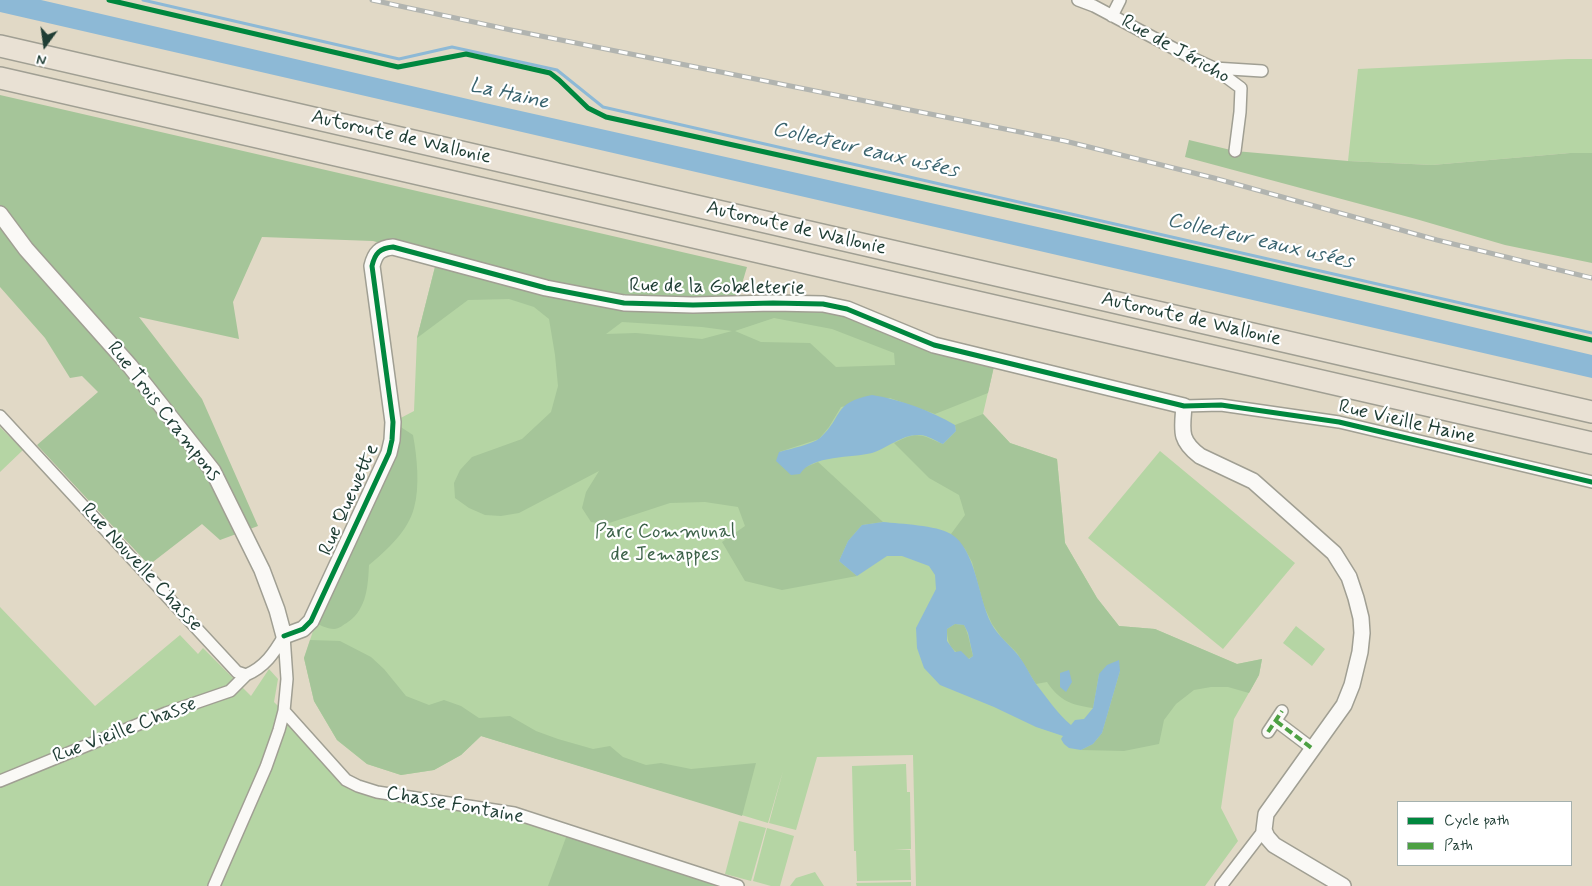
<!DOCTYPE html>
<html>
<head>
<meta charset="utf-8">
<style>
	body { margin:0 }
	#map { position:relative; width:1592px; height:886px; overflow:hidden; background:#e1d9c6; font-family:Mynerve,sans-serif }
	canvas { display:block }
	.legend { position:absolute; left:1397px; top:801px; width:175px; height:65px; box-sizing:border-box; background:#fff; border:1px solid #a5b1ae; margin:0; padding:6px 9px; list-style:none; font-size:15px; color:#1f3d34 }
	.legend li { display:flex; align-items:center; gap:10px; height:25px }
	.legend b { width:25px; border:1px solid #a5b1ae }
	.north { position:absolute; left:20px; top:20px; width:50px; height:50px; -webkit-text-stroke:4px #fff; paint-order:stroke; rotate:194deg; font-size:14px; font-weight:700; line-height:20px; text-align:center; color:#1f3d34 }
	.north::after { content:''; display:block; margin:auto; width:18px; height:22px; background:#1f3d34; clip-path:polygon(50% 0,100% 100%,50% 72%,0 100%) }
</style>
</head>
<body>
<div id="map">
<canvas width="1592" height="886"></canvas>
<ul class="legend">
<li><b style="height:6px;background:#00873e"></b>Cycle path</li>
<li><b style="height:6px;background:#4da043"></b>Path</li>
</ul>
<div class="north">N</div>
</div>
<script>
const g = document.querySelector('canvas').getContext('2d');
g.lineJoin = 'round';
function paint(path, color) { g.fillStyle = color; g.fill(path, 'evenodd'); }
function trace(path, color, width, dash) { g.strokeStyle = color; g.lineWidth = width; g.lineCap = dash ? 'butt' : 'round'; g.setLineDash(dash || []); g.stroke(path); }
function drawText(font, color, halo, rows, align = 'center') {
  g.font = font + ' Mynerve,sans-serif'; g.lineWidth = 4.5; g.setLineDash([]); g.textBaseline = 'middle'; g.strokeStyle = halo; g.fillStyle = color; for (const [text, x, y, turn = 0] of rows) {
    g.save(); g.translate(x, y); g.rotate((+turn || 0) * Math.PI / 180); g.textAlign = isNaN(turn) ? turn : align; if (halo) g.strokeText(text, 0, 0); g.fillText(text, 0, 0); g.restore();
  }
}
const green = new Path2D(`
	M1568 59H1592V153H1570L1432 165 1348 161 1358 69Z
	M437 259 775 305 995 362 983 414 1010 443 1057 459 1065 543 1097 598 1119 626 1155 629 1237 664 1262 659 1259 675 1234 719 1221 808 1238 841 1205 886H916L913 755 817 757 796 830 769 823 783 771 768 823 481 736 461 755 434 770 401 775 367 764 337 740 314 701 304 658 313 631 311 621 389 453 393 422 414 411 417 338Z
	M0 427 23 450 0 472Z
	M1160 451 1295 563 1223 649 1088 538Z
	M0 607 95 706 180 635 198 654 203 648 251 696 269 669 278 679 274 702 358 786 480 807 738 886H0Z
	M1296 626 1325 649 1312 666 1283 643Z
	M906 764 907 792H910L911 849 894 850H910L911 880 857 881 856 851H854L852 766Z
	M739 821 766 828 751 881 725 874Z
	M767 828 794 836 780 886H771L753 881Z
	M815 872 824 886H790L796 878Z
	M911 882V886H857L856 883Z`);
const forest = new Path2D(`
	M0 95 747 267 736 304 622 305 822 306 995 362 988 393 935 414 890 398 841 407 829 427 819 439 779 452 803 468 818 462 883 522 862 525 848 541 839 561 857 576 782 590 745 581 722 542 745 526 738 507 705 502 670 503 606 524 591 522 582 508 586 492 599 471 519 513 501 516 485 515 469 508 455 498 454 483 460 470 472 457 522 439 551 412 558 386 555 355 549 319 534 307 509 299 468 300 417 338 437 259 373 241 262 237 233 302 239 339 139 317 202 399 258 526 220 540 202 524 149 565 37 445 98 392 82 376 70 378 45 338 0 287ZM774 318 832 329 894 353 895 365 836 367 810 343 761 342 735 331ZM622 322 702 327 732 331 702 339 636 333 606 334Z
	M1189 140 1235 151 1348 161 1432 165 1570 153H1592V263L1505 245 1416 219 1185 157Z
	M983 414 1010 443 1057 459 1065 543 1097 598 1119 626 1155 629 1237 664 1262 659 1259 675 1249 693 1228 687H1211L1194 690 1176 704 1164 720 1159 744 1124 751 1081 750 1093 744 1102 733 1120 671 1099 674 1093 708C1071 705 1060 701 1047 682L1036 684 1017 653 1002 638 992 624 984 606 972 562 965 549 951 534 965 515 959 495 929 478 894 443C917 431 920 434 943 444L956 431 955 425Z
	M393 422 413 435C417 457 420 486 414 508 408 531 387 550 369 565 368 585 367 609 348 622 343 625 339 629 334 629 327 629 318 624 311 621L389 453Z
	M955 624 964 625C969 635 970 645 973 656L968 659C953 651 947 647 947 629Z
	M310 640 340 641 371 657 384 669 406 696 429 705 444 700 461 706 479 718 510 716 536 731 558 739 593 749 610 746 623 757 646 765 661 763 691 769 756 763 742 816 481 736 461 755 434 770 401 775 367 764 337 740 314 701 304 658Z
	M568 832 738 886H548Z`);
const water = new Path2D(`
	M0 0H41L485 103 1225 269 1592 355V378L0 12Z
	M872 395C902 400 929 410 955 425L956 431 943 444C936 441 926 434 918 435 901 435 888 448 872 453 853 458 811 455 800 474L791 475 776 461 779 452C790 449 813 444 820 438 844 416 832 403 872 395Z
	M883 522C901 524 936 525 951 534 976 549 978 598 991 623 998 636 1009 644 1018 655 1025 664 1030 675 1036 684 1047 698 1058 714 1071 725L1075 720 1084 719 1093 708 1099 674 1107 665 1119 660 1120 671 1102 733 1093 744 1081 750 1069 748 1064 744 1061 739 1063 736 1036 727 994 707 940 685 924 668 917 648 916 628 936 589 935 575 929 566 902 556H887L857 576 839 561 848 541 862 525ZM955 624 964 625 968 633 973 656 969 659 961 651 955 652 947 641V629Z
	M1069 670 1072 682 1066 692 1060 687V673Z`);
const stream = new Path2D(`
	M143 0 399 59 452 47 557 70 603 107 1592 333`);
const minor = new Path2D(`
	M1078 0 1094 6 1188 56 1214 68 1241 88 1240 112 1235 151
	M1112 16 1120 0
	M1214 68 1262 71
	M1184 406 1221 405 1339 422 1592 482
	M0 416 237 672 246 675C265 667 274 653 284 636
	M284 711 346 780 358 786 377 792 514 813 738 886
	M1276 721 1313 749
	M1268 732 1282 711
	M0 781 166 713 230 691 246 675
	M214 886 266 767 279 730 284 711 287 679 284 636
	M1221 886 1264 830`);
const tertiary = new Path2D(`
	M0 214 26 249 130 366 213 471 262 570 277 610 284 636 303 629 311 621 389 453 392 440 393 422 372 266C375 253 380 248 393 247L546 288 624 303 693 305 773 303 823 304 847 309 934 345 1184 406C1182 431 1179 440 1200 456L1253 481 1334 553 1349 577 1356 598 1361 618 1362 633 1360 652 1352 685 1344 705 1266 814 1264 830 1267 837 1274 845 1343 886`);
const motorway = new Path2D(`
	M0 46 1592 412
	M0 78 1592 443`);
const rail = new Path2D(`
	M372 0 511 30 1065 141 1214 178 1437 240 1592 278`);
const quiet = new Path2D(`
	M1276 721 1313 749
	M1268 732 1282 711`);
const cycleway = new Path2D(`
	M109 0 398 67 466 54 550 73 559 80 588 108 606 117 1060 217 1592 340
	M284 636 303 629 311 621 389 453 392 440 393 422 372 266C375 253 380 248 393 247L546 288 624 303 693 305 773 303 823 304 847 309 934 345 1184 406 1221 405 1339 422 1592 482`);
const streetNames = [
	["Rue de Jéricho",1175,50,29],
	["Autoroute de Wallonie",401,138,13],
	["Autoroute de Wallonie",796,229,13],
	["Rue de la Gobeleterie",717,288,1],
	["Autoroute de Wallonie",1191,320,13],
	["Rue Trois Crampons",163,412,52],
	["Rue Vieille Haine",1407,423,13],
	["Rue Quewette",350,500,-66],
	["Rue Nouvelle Chasse",141,568,47],
	["Rue Vieille Chasse",125,731,-21],
	["Chasse Fontaine",455,806,10]
];
const parkNames = [
	["Parc Communal",665,533],
	["de Jemappes",665,556]
];
const waterNames = [
	["La Haine",509,95,13],
	["Collecteur eaux usées",865,151,13],
	["Collecteur eaux usées",1260,242,13]
];
paint(green, '#b5d5a4');
paint(forest, '#a5c599');
paint(water, '#8db9d6');
trace(stream, '#8db9d6', 3);
trace(minor, '#a09f93', 14);
trace(tertiary, '#a09f93', 18);
trace(motorway, '#a09f93', 24);
trace(minor, '#faf9f6', 11);
trace(tertiary, '#faf9f6', 15);
trace(motorway, '#e9e1d4', 21);
trace(rail, '#b1b4b0', 5);
trace(rail, '#fff', 3, [9]);
trace(quiet, '#4da043', 4, [8, 4]);
trace(cycleway, '#00873e', 5);
drawText('20px', '#1f3d34', '#fff', streetNames);
drawText('20px', '#3c6249', '#fff', parkNames);
drawText('italic 21px', '#39646f', '#fff', waterNames);
</script>
</body>
</html>
